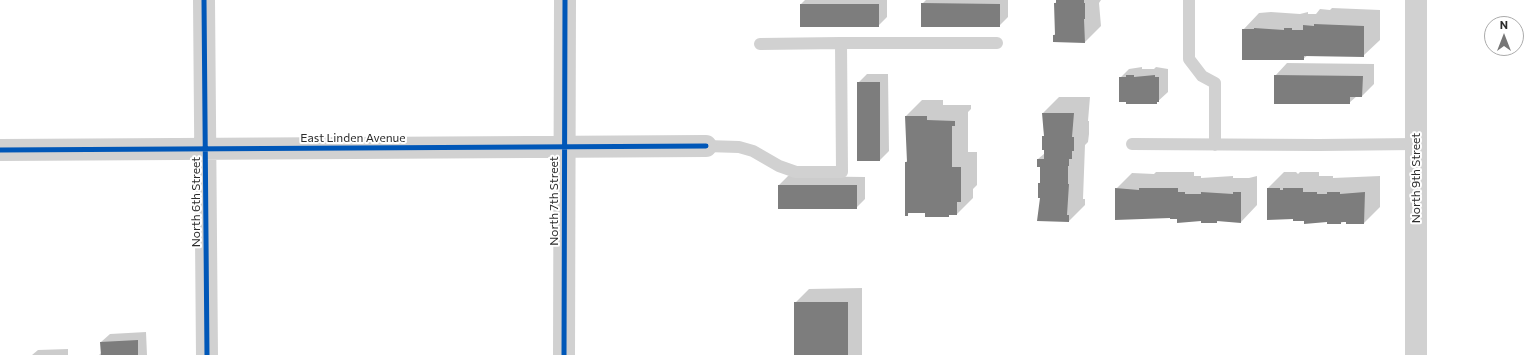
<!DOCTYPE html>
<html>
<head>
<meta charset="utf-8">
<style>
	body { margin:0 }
	#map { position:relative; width:1540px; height:355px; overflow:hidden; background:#fff; font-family:Commissioner,sans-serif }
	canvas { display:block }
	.north { position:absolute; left:1484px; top:16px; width:40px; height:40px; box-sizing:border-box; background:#fff; border:1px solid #ababab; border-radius:50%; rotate:0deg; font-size:11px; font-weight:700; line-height:16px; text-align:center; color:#2c2c2c }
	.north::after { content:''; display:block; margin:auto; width:14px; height:18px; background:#767676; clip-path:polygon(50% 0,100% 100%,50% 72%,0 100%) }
</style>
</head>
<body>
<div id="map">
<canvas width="1540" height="355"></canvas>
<div class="north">N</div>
</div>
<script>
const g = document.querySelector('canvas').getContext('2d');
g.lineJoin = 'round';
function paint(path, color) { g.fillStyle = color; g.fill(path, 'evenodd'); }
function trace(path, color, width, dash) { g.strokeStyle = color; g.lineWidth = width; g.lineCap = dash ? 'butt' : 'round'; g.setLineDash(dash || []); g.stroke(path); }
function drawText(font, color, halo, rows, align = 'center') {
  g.font = font + ' Commissioner,sans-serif'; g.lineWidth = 4; g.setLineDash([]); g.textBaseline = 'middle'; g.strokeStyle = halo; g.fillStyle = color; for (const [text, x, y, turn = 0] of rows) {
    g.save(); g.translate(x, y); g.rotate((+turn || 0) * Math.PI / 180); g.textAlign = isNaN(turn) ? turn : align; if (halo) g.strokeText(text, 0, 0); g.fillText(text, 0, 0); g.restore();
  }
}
const shadow = new Path2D(`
	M805 0H887V17L878 26 801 4Z
	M926 0H1008V17L999 26 922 4Z
	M1057 0H1101L1099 3 1101 26 1085 42 1054 35 1056 33 1055 4Z
	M1332 8 1380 10V40L1363 56 1308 55 1303 59 1243 30 1259 13 1271 12 1300 14 1308 12V14H1316L1320 9 1330 10Z
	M1287 63 1374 64V84L1362 96H1357L1349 103 1275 76Z
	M1142 67V69H1154L1156 67 1168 69V92L1156 103 1120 78 1129 69Z
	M867 74H888L889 151 880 160 858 83Z
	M1059 97H1090L1088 121H1089V134L1088 142 1085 145 1083 199H1085V205L1069 221 1039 197 1041 166 1038 159 1045 153 1043 113Z
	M922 100H943V105H971V109L968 112V152H977V185L973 189V198L957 214H950L948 216 926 212H910L906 215V162L908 160 906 116Z
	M1156 172H1194V176H1201V178L1233 176V178H1249L1257 176V205L1241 222 1218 220 1217 222 1178 218 1116 189 1132 173 1154 174Z
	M1284 172H1296L1298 174 1300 172H1319V176H1333V178L1380 176V207L1364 223 1347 221 1340 223 1305 220 1268 188Z
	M788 176 865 177V199L856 208 779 185Z
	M862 288V355H795V303L809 289Z
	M146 332 147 355H99L102 352 101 342 110 334Z
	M68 349V355H32L38 350Z`);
const building = new Path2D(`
	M1056 0H1084V3H1085V19H1084L1085 43 1053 42V35H1055L1054 3H1056Z
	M921 3 1000 4V27H921Z
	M800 4H879V27H800Z
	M1314 24 1364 26V57L1304 56V60H1242V29H1254V28L1284 30V28H1292V30H1303V25L1314 26Z
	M1126 75H1134V77L1155 75V77H1159V102H1157V104H1126V102H1119V77H1126Z
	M1274 75 1363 76 1362 97H1350V104H1274Z
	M857 82H880V161H857Z
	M1042 113H1074L1072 137H1074V151H1072V159H1069V166H1068V184H1069L1067 215H1069V222L1037 221 1040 198H1038V183H1040V167H1037V159H1044V150H1042V136H1044Z
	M905 116H927V120L955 121V126H952V167H961V202H957V215H949V217H925V213H908V216H905V162H907Z
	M778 185H857V209H778Z
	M1115 188 1139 190V188H1178V192H1185V194H1201V192L1233 194V192H1241V223L1217 221V223H1201V221L1177 223V219H1170V218L1115 220Z
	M1267 188H1280V190H1283V188H1303V192H1317V194H1327V192H1340V194L1365 192 1364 224H1346V222H1341V224H1327V222L1304 224V221H1293V219L1267 220Z
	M794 302H848V355H794Z
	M138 340V355H101L100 342Z`);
const lane = new Path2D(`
	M1189 0V59L1202 76 1215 83V145
	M841 43H997
	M1132 144 1319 145 1416 144
	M706 146 739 147 753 151 779 166 796 172H842L841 43 760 44`);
const street = new Path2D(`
	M204 0 207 355
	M1416 0V355
	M0 150 706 146
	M564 355 565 0`);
const cycleway = new Path2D(`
	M204 0 207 355
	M0 150 706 146
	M564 355 565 0`);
const streetNames = [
	["East Linden Avenue",353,138],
	["North 9th Street",1416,178,-90],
	["North 7th Street",554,201,-90],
	["North 6th Street",196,202,-90]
];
paint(shadow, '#0003');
paint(building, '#7d7d7d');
trace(lane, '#d1d1d1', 12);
trace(street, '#d1d1d1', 22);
trace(cycleway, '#0057b8', 5);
drawText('12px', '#2c2c2c', '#fff', streetNames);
</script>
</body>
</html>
